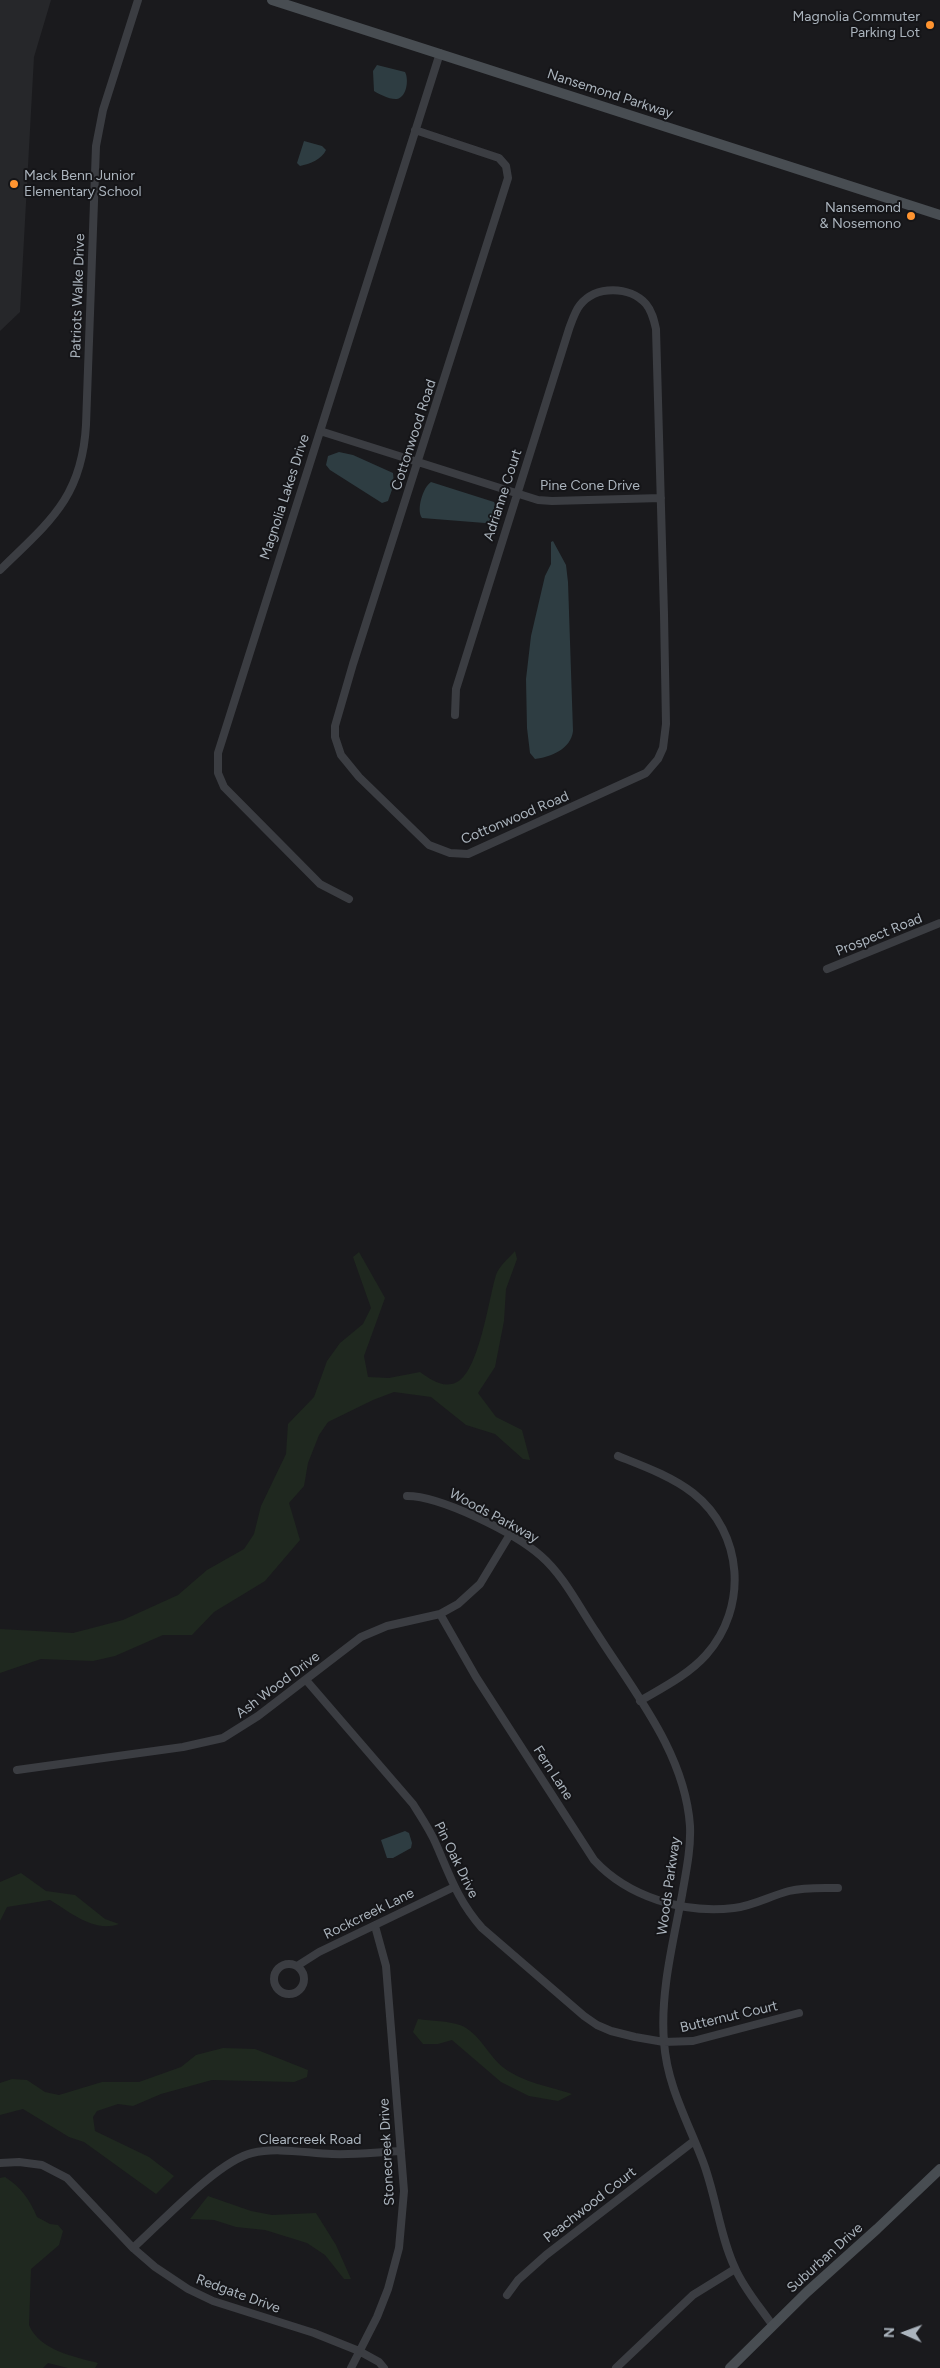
<!DOCTYPE html>
<html>
<head>
<meta charset="utf-8">
<style>
	body { margin:0 }
	#map { position:relative; width:940px; height:2368px; overflow:hidden; background:#1a1a1d; font-family:Figtree,sans-serif }
	canvas { display:block }
	.north { position:absolute; left:880px; top:2308px; width:50px; height:50px; -webkit-text-stroke:4px #151518; paint-order:stroke; rotate:272deg; font-size:14px; font-weight:700; line-height:20px; text-align:center; color:#abb4bd }
	.north::after { content:''; display:block; margin:auto; width:18px; height:22px; background:#abb4bd; clip-path:polygon(50% 0,100% 100%,50% 72%,0 100%) }
</style>
</head>
<body>
<div id="map">
<canvas width="940" height="2368"></canvas>
<div class="north">N</div>
</div>
<script>
const g = document.querySelector('canvas').getContext('2d');
g.lineJoin = 'round';
function paint(path, color) { g.fillStyle = color; g.fill(path, 'evenodd'); }
function trace(path, color, width, dash) { g.strokeStyle = color; g.lineWidth = width; g.lineCap = dash ? 'butt' : 'round'; g.setLineDash(dash || []); g.stroke(path); }
function drawText(font, color, halo, rows, align = 'center') {
  g.font = font + ' Figtree,sans-serif'; g.lineWidth = 4; g.setLineDash([]); g.textBaseline = 'middle'; g.strokeStyle = halo; g.fillStyle = color; for (const [text, x, y, turn = 0] of rows) {
    g.save(); g.translate(x, y); g.rotate((+turn || 0) * Math.PI / 180); g.textAlign = isNaN(turn) ? turn : align; if (halo) g.strokeText(text, 0, 0); g.fillText(text, 0, 0); g.restore();
  }
}
const built = new Path2D(`
	M0 0H51L34 57 20 312 0 331Z`);
const green = new Path2D(`
	M515 1251 517 1259 506 1289 504 1321 495 1367 478 1393 496 1417 522 1430 530 1460 523 1459 495 1434 466 1425 431 1397 394 1392 373 1400 328 1422 319 1435 308 1463 304 1486 289 1503 300 1540 265 1581 214 1612 192 1635H163L115 1656 93 1661 41 1659 0 1673V1629L73 1633 123 1620 178 1595 207 1570 244 1549 254 1534 261 1506 286 1454 288 1424 314 1397 327 1361 340 1343 363 1324 371 1308 353 1257 359 1252 385 1298 364 1356 368 1377 389 1378 420 1372C430 1379 442 1388 455 1383 479 1375 489 1297 496 1275 499 1266 509 1258 515 1251Z
	M21 1873 46 1891 75 1895 105 1919 119 1924C94 1933 70 1912 50 1900L7 1907 0 1921V1882Z
	M418 2019C432 2021 448 2021 460 2025 479 2032 489 2057 504 2068 524 2083 549 2086 572 2094L558 2101 529 2096 501 2082 452 2040 438 2044H423L413 2032Z
	M223 2048 255 2049 308 2070 307 2077 294 2082 212 2080 161 2094 133 2106 118 2104 97 2111 93 2117 95 2131 149 2157 174 2176 156 2194 84 2142 69 2137 23 2109 0 2115V2083L12 2079 27 2080 45 2092 59 2095 102 2082H139L181 2067 196 2055Z
	M5 2177C21 2187 30 2200 37 2217L50 2224 58 2225 63 2231 59 2245 31 2269 29 2325C39 2350 75 2357 98 2363L95 2368H68L48 2363 43 2368H0V2178Z
	M208 2196 251 2211 272 2215 316 2213 336 2245 351 2279H344L325 2255 307 2243 265 2230 236 2227 214 2220 190 2219Z`);
const water = new Path2D(`
	M377 65 405 72C409 79 407 97 397 99 390 100 379 94 374 91L373 71Z
	M304 141 322 146 326 150C322 159 310 164 300 166L297 163Z
	M339 452 353 455 393 473 394 484 388 501 382 503 330 470 326 465 328 456Z
	M431 482 494 502 497 509 493 519 485 523 422 518C416 510 423 487 431 482Z
	M553 541 566 565 568 582 573 731C571 749 551 757 535 759L530 753 527 728 526 679 531 636 545 576 551 564V542Z
	M405 1831 409 1833 412 1843 411 1848 393 1858H387L381 1840Z`);
const street = new Path2D(`
	M415 130 499 158 506 166 508 178 353 664 335 726V737L341 755 359 777 429 845 450 853 468 854 646 773 658 759 663 748 666 724 664 614 656 329C654 320 652 311 646 304 630 286 596 285 580 305 575 311 572 321 569 329L456 689 455 715
	M320 431 538 500 552 501 661 498
	M0 570C49 522 82 498 86 425L96 146 103 110 138 0
	M349 899 320 884 224 787 218 773V753L440 53
	M827 969 940 923
	M618 1456C643 1466 671 1476 693 1493 744 1533 748 1608 706 1655 688 1675 662 1688 640 1701
	M407 1496C441 1496 515 1533 541 1556 564 1576 579 1607 596 1632 634 1692 685 1753 690 1826 691 1849 686 1872 682 1895 673 1943 660 1993 664 2042 667 2085 687 2120 702 2159 716 2194 719 2234 735 2268 744 2289 760 2307 773 2326
	M440 1614 476 1677 594 1860C628 1897 684 1914 734 1908 753 1906 770 1896 789 1891 805 1887 822 1888 838 1888
	M306 1680 413 1804C421 1817 430 1830 436 1844 450 1876 458 1901 482 1928L584 2016 597 2025 611 2031 635 2037 664 2042 693 2041 799 2013
	M17 1770 183 1747 223 1738 258 1716 361 1637 387 1626 440 1614 458 1604 480 1584 509 1536
	M274 1979a15 15 0 1 1 30 0a15 15 0 1 1-30 0Z
	M297 1966 319 1952 454 1887
	M0 2163 19 2162 42 2165 67 2178 133 2248 155 2267 188 2289 213 2301 314 2333 359 2351 379 2362 384 2368
	M133 2248C161 2223 218 2161 252 2153 277 2147 306 2153 332 2154 355 2155 378 2152 401 2151
	M507 2295 518 2280 546 2255 694 2141
	M351 2368 377 2317 388 2289 399 2248 404 2191 386 1966 375 1926
	M616 2368 693 2295 735 2269`);
const secondary = new Path2D(`
	M272 0 940 215
	M730 2368 807 2292 877 2229 940 2169`);
const markers = [
	[930,25,5,"#ff9430"],
	[14,184,5,"#ff9430"],
	[911,216,5,"#ff9430"]
];
const poiNames = [
	["Magnolia Commuter",920,17],
	["Parking Lot",920,33],
	["Mack Benn Junior",24,176,"left"],
	["Elementary School",24,192,"left"],
	["Nansemond",901,208],
	["& Nosemono",901,224]
];
const streetNames = [
	["Nansemond Parkway",610,94,18],
	["Patriots Walke Drive",78,296,-88],
	["Cottonwood Road",414,435,-72],
	["Pine Cone Drive",590,486],
	["Adrianne Court",503,495,-72],
	["Magnolia Lakes Drive",285,497,-72],
	["Cottonwood Road",515,818,-23],
	["Prospect Road",879,935,-22],
	["Woods Parkway",494,1516,28],
	["Ash Wood Drive",278,1685,-37],
	["Fern Lane",553,1773,57],
	["Pin Oak Drive",456,1860,64],
	["Woods Parkway",669,1886,-82],
	["Rockcreek Lane",369,1914,-26],
	["Butternut Court",729,2017,-13],
	["Clearcreek Road",310,2140],
	["Stonecreek Drive",387,2152,-93],
	["Peachwood Court",590,2205,-38],
	["Suburban Drive",825,2258,-42],
	["Redgate Drive",238,2294,20]
];
paint(built, '#26272a');
paint(green, '#1f281f');
paint(water, '#2e3d42');
trace(street, '#3b3d42', 8);
trace(secondary, '#484d52', 10);
for (const [x, y, r, color] of markers) { const dot = new Path2D(); dot.arc(x, y, r, 0, 2 * Math.PI); g.fillStyle = color; g.fill(dot); trace(dot, '#151518', 2); }
drawText('14px', '#abb4bd', '#151518', poiNames, 'right');
drawText('14px', '#abb4bd', '#151518', streetNames);
</script>
</body>
</html>
